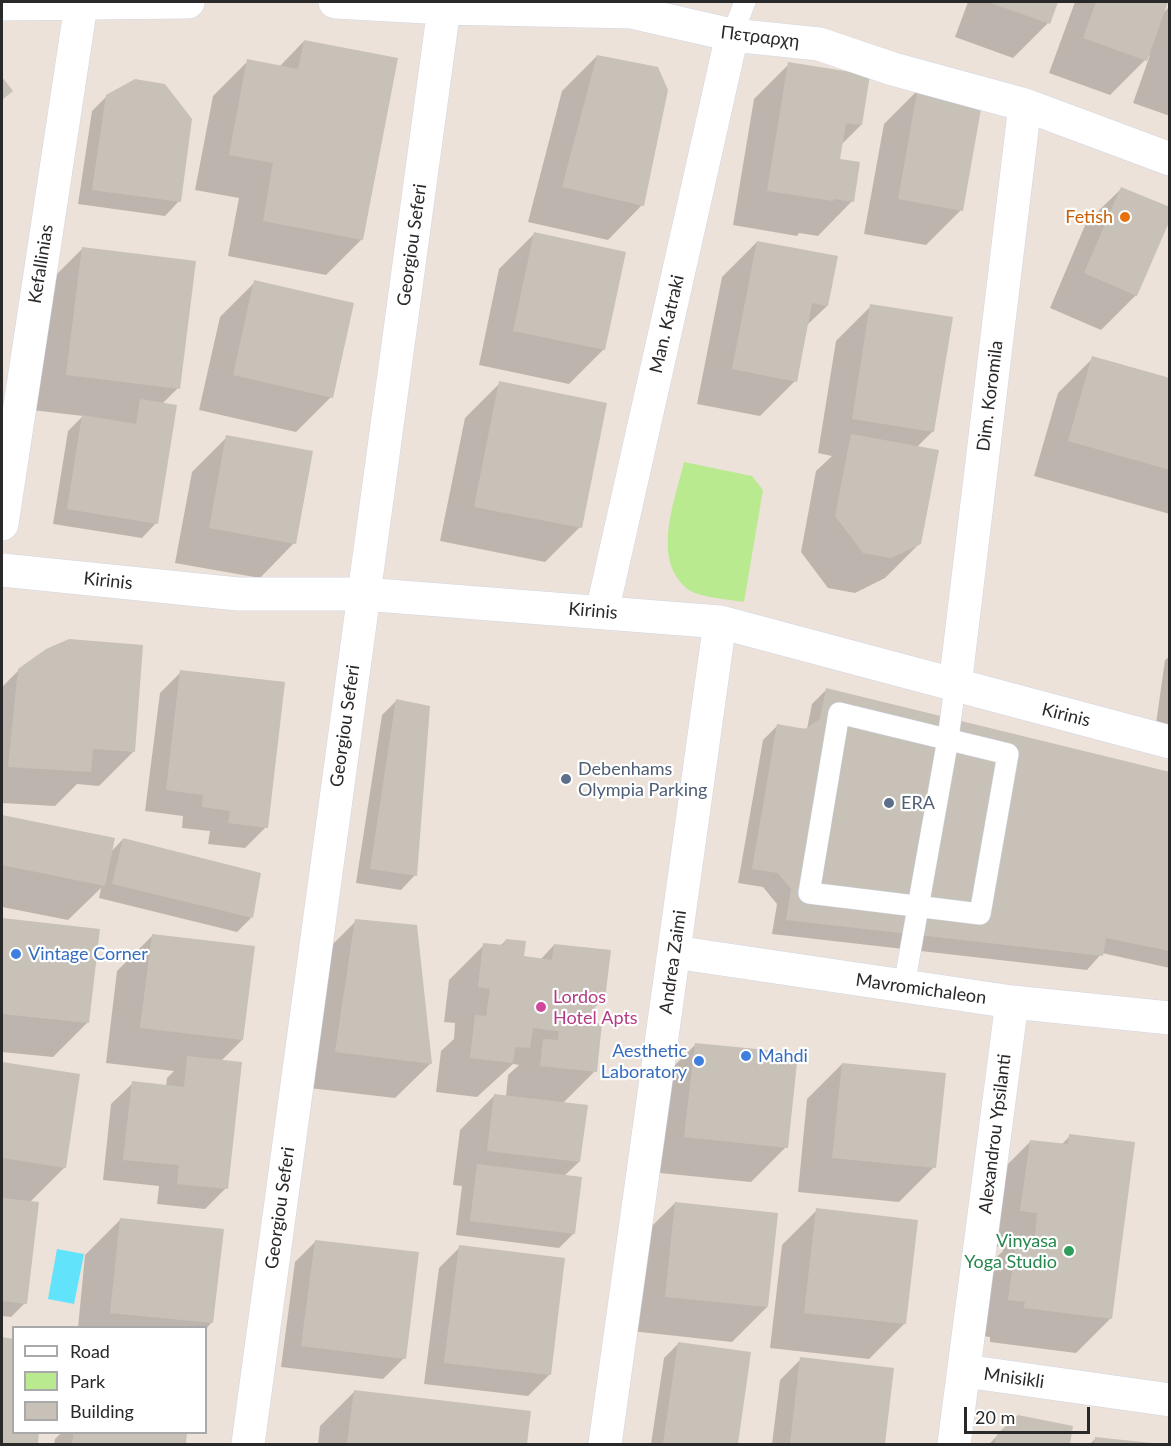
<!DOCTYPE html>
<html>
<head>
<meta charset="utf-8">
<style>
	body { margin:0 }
	#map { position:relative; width:1171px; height:1446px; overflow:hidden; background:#ede2d9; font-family:Lato,sans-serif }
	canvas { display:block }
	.frame { position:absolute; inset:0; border:3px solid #292929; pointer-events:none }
	.legend { position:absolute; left:12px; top:1326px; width:195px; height:108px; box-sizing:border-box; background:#fff; border:2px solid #a9a9a9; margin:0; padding:8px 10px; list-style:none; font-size:18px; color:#292929 }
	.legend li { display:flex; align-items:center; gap:12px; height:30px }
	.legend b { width:30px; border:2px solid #a9a9a9 }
	.scale { position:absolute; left:964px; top:1407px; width:126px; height:27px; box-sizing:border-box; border:3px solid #292929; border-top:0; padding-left:8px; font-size:18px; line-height:21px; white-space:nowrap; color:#292929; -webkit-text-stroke:4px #fff; paint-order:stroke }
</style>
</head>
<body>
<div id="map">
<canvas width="1171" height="1446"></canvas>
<div class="frame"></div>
<ul class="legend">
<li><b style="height:8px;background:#fff"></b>Road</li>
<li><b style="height:16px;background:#b9ea90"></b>Park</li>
<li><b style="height:16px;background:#c7c1b8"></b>Building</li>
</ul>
<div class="scale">20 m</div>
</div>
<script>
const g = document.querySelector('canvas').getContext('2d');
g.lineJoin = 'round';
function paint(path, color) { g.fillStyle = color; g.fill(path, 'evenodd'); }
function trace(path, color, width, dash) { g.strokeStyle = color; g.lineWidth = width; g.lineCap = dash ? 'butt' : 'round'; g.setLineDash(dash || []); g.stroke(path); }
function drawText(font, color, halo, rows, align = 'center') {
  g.font = font + ' Lato,sans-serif'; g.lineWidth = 4.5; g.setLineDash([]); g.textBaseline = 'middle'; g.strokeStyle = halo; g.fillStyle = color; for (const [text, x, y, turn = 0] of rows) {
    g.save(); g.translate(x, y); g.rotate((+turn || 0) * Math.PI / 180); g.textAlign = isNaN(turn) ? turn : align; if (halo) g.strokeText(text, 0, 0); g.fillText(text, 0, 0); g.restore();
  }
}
const green = new Path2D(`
	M684 462 752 476 763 490 744 602C732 600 698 597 689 590 650 561 675 501 684 462Z`);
const water = new Path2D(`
	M57 1249 84 1254 74 1304 48 1299Z`);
const shadow = new Path2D(`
	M968 2H1056L1048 23 1013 58 955 37Z
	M1075 2H1166L1162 14 1170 6V116L1133 103 1150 55 1110 95 1049 73Z
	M304 41 361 240 326 275 228 256 239 198 195 190 213 96 248 61 279 67Z
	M597 56 642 205 608 240 528 222 562 91Z
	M789 64 861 125 841 145 838 160 852 201 818 236 799 233 797 236 733 225 754 99Z
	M919 89 961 210 926 245 864 234 884 124Z
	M107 96 179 201 165 216 78 204 92 111Z
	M1121 189 1136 295 1101 330 1050 308 1086 223Z
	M534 234 604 349 569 384 479 365 499 269Z
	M757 242 827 306 806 326 795 381 760 416 697 404 722 277Z
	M82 249 178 388 162 404 156 523 142 538 53 524 68 431 83 416 32 410 47 284Z
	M255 282 331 397 296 432 199 410 220 317Z
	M871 306 933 431 916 448 920 543 885 578 855 593 828 588 801 552 816 471 832 456 818 453 836 341Z
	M1093 358 1170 379V514L1034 476 1058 393Z
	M500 383 580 527 545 562 440 541 465 418Z
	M227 437 294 543 260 578 175 563 192 472Z
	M1170 656V727L1156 724 1165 660Z
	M19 670 134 751 99 786 77 784 55 806 2 803V687Z
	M181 672 266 827 245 848 208 844 210 831 182 828 183 816 145 811 160 693Z
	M826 690 1170 773V968L1102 953 1087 970 772 934 777 904 763 887 738 883 763 740 777 726 807 729 812 704Z
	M396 701 415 875 401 890 356 883 382 715Z
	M2 817 113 840 110 853 123 839 251 918 237 932 99 898 101 888 68 920 2 907Z
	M2 920 99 930 88 1022 53 1057 2 1052Z
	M356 921 430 1064 395 1098 301 1087 321 956Z
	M152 936 242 1040 221 1061 226 1188 205 1209 157 1204 159 1186 103 1180 111 1104 133 1083 166 1086 167 1078 174 1071 106 1063 117 971Z
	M506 940 522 957 540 960 554 945 604 998 593 1009 591 1024 595 1071 563 1103 579 1162 564 1176 574 1233 559 1248 456 1235 462 1186 453 1185 460 1130 495 1095 506 1096 508 1075 519 1065 513 1064 477 1097 436 1092 441 1051 454 1039 455 1023 444 1022 449 980 484 945 500 946Z
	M695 1045 786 1147 751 1182 650 1172 660 1080Z
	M2 1064 78 1075 65 1167 29 1203 25 1303 11 1317 2 1316Z
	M842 1064 934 1167 899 1202 798 1192 807 1099Z
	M1070 1136 1111 1318 1076 1353 990 1342V1337L974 1335 982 1271 1003 1251V1247L986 1246 996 1176 1031 1141 1061 1145Z
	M675 1203 767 1307 732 1342 631 1331 640 1238Z
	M817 1210 904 1324 869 1359 770 1348 782 1245Z
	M120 1220 212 1322 206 1329 78 1328 85 1255Z
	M316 1241 404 1358 383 1379 281 1367 295 1262Z
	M460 1247 549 1375 528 1396 424 1384 439 1268Z
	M2 1339 14 1340V1432H38L37 1444H2Z
	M679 1343 750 1354 736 1444H651L664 1358Z
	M801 1359 892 1369 884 1444H772L780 1380Z
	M355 1391 529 1412 525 1444H318L320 1426Z
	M1071 1427 1068 1444H989L998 1435Z
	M62 1432H186L184 1444H54L55 1439Z
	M1096 1438 1152 1444H1090Z`);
const building = new Path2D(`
	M988 2H1058L1050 24Z
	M1096 2H1168L1147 61 1083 38Z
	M304 40 398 58 363 240 263 221 273 163 229 155 247 59 298 69Z
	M597 55 658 67 668 90 644 206 562 187Z
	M788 62 870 75 862 125 846 123 840 159 860 162 854 202 834 199 833 201 767 191Z
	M2 77 13 91 2 100Z
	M135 79 165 84 192 119 181 202 92 190 106 95Z
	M918 87 983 98 963 211 898 199Z
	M1121 187 1170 207V220L1137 296 1084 273Z
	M534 232 626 252 605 350 513 331Z
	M757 241 838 256 828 306 812 303 797 382 732 369Z
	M82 247 196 261 180 389 66 375Z
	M254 280 354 303 333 398 233 375Z
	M870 304 953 317 934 432 852 419Z
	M1092 356 1170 378V470L1068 441Z
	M499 381 607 403 582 528 474 507Z
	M140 399 177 405 158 524 67 509 82 415 136 424Z
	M851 434 939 450 921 544 891 558 863 553 835 516Z
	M226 435 313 451 296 544 209 528Z
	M69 639 143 645 135 752 93 749 91 772 8 767 18 669 46 649Z
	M180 670 285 682 268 828 228 823 230 811 202 807 203 795 166 790Z
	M826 688 1170 772V951L1106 938 1103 956 786 920 791 889 778 873 752 869 777 724 805 729 820 719Z
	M396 699 430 706 417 876 370 869Z
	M2 815 115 838 105 886 2 865Z
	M123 838 261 873 253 918 112 884Z
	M2 918 100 929 89 1023 2 1014Z
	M355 919 417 925 432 1064 335 1052Z
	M152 934 255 946 243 1040 140 1028Z
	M506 939 526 941 524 956 552 960 554 944 611 950 605 999 596 998 593 1023H602L597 1072 540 1066 543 1039 558 1040 559 1031 533 1028 530 1048 515 1047 513 1063 470 1058 475 1015 486 1016 490 989 478 987 483 943 504 945Z
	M695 1043 798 1053 788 1148 684 1137Z
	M187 1056 242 1062 228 1189 177 1184 179 1165 123 1160 132 1081 184 1087Z
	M2 1062 80 1074 66 1168 2 1158Z
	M842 1063 946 1073 936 1168 832 1158Z
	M494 1094 588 1105 580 1162 487 1151Z
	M1069 1134 1135 1142 1112 1319 1024 1308 1025 1302 1008 1300 1017 1235 1035 1237 1037 1213 1020 1211 1030 1140 1068 1144Z
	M477 1164 582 1177 575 1234 470 1221Z
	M2 1198 39 1202 27 1304 2 1301Z
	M675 1202 778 1213 768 1307 665 1297Z
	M816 1208 918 1220 906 1324 804 1313Z
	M120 1218 224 1229 213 1323 110 1313Z
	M315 1240 419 1252 406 1359 301 1346Z
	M459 1245 565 1258 551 1375 444 1363Z
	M2 1337 14 1339V1432H39L38 1444H2Z
	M678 1342 751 1352 738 1444H663Z
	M800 1357 894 1368 885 1444H790Z
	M354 1390 531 1411 527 1444H347Z
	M1018 1415 1073 1426 1070 1444H995L997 1434Z
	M74 1432H187L186 1444H72Z
	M1095 1437 1152 1443V1444H1094Z`);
const service = new Path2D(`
	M732 35 745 2
	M839 713 1008 754 980 914 809 893Z
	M904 986 948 739 955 686`);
const minor = new Path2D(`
	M335 2 444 8 631 12 732 35 819 44 893 69 1025 105 1170 159
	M2 4 188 2
	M2 524 81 5
	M2 570 238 594H363L720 622 1170 742
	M602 612 732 35
	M955 686 1025 105
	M674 952 1012 1002 1170 1018
	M965 1371 1170 1400
	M248 1444 444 8
	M605 1444 720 622
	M954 1444 1012 1002`);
const markers = [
	[1125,217,6,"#e8710a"],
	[566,779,6,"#5c6f8a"],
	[889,803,6,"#5c6f8a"],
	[16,954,6,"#3f7fe0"],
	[541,1007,6,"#d1479c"],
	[746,1056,6,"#3f7fe0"],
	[699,1061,6,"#3f7fe0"],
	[1069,1251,6,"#2e9e5b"]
];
const streetNames = [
	["Πετραρχη",760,37,7],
	["Georgiou Seferi",412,245,-82],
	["Kefallinias",41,264,-81],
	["Man. Katraki",667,324,-77],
	["Dim. Koromila",990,396,-83],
	["Kirinis",108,581,6],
	["Kirinis",593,611,5],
	["Kirinis",1066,715,14],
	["Georgiou Seferi",345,726,-82],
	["Andrea Zaimi",673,962,-82],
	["Mavromichaleon",921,989,8],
	["Alexandrou Ypsilanti",995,1134,-83],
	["Georgiou Seferi",280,1208,-82],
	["Mnisikli",1014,1378,8]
];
const foodNames = [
	["Fetish",1113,217]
];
const serviceNames = [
	["Debenhams",578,769],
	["Olympia Parking",578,790],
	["ERA",901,803]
];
const shopNames = [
	["Vintage Corner",28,954],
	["Aesthetic",687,1051,"right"],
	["Laboratory",687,1072,"right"],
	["Mahdi",758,1056]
];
const hotelNames = [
	["Lordos",553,997],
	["Hotel Apts",553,1018]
];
const leisureNames = [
	["Vinyasa",1057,1241],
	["Yoga Studio",1057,1262]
];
paint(green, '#b9ea90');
paint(water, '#61e4fb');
paint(shadow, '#0003');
paint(building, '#c7c1b8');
trace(service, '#ced5e4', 22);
trace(minor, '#ced5e4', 34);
trace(service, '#fff', 21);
trace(minor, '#fff', 33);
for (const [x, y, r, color] of markers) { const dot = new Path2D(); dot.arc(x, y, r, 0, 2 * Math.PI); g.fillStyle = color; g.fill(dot); trace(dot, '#fff', 2); }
drawText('18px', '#292929', '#fff', streetNames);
drawText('18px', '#c56008', '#fff', foodNames, 'right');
drawText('18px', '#4e5e75', '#fff', serviceNames, 'left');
drawText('18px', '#366cbe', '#fff', shopNames, 'left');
drawText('18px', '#b23c85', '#fff', hotelNames, 'left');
drawText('18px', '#27864d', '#fff', leisureNames, 'right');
</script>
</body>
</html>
